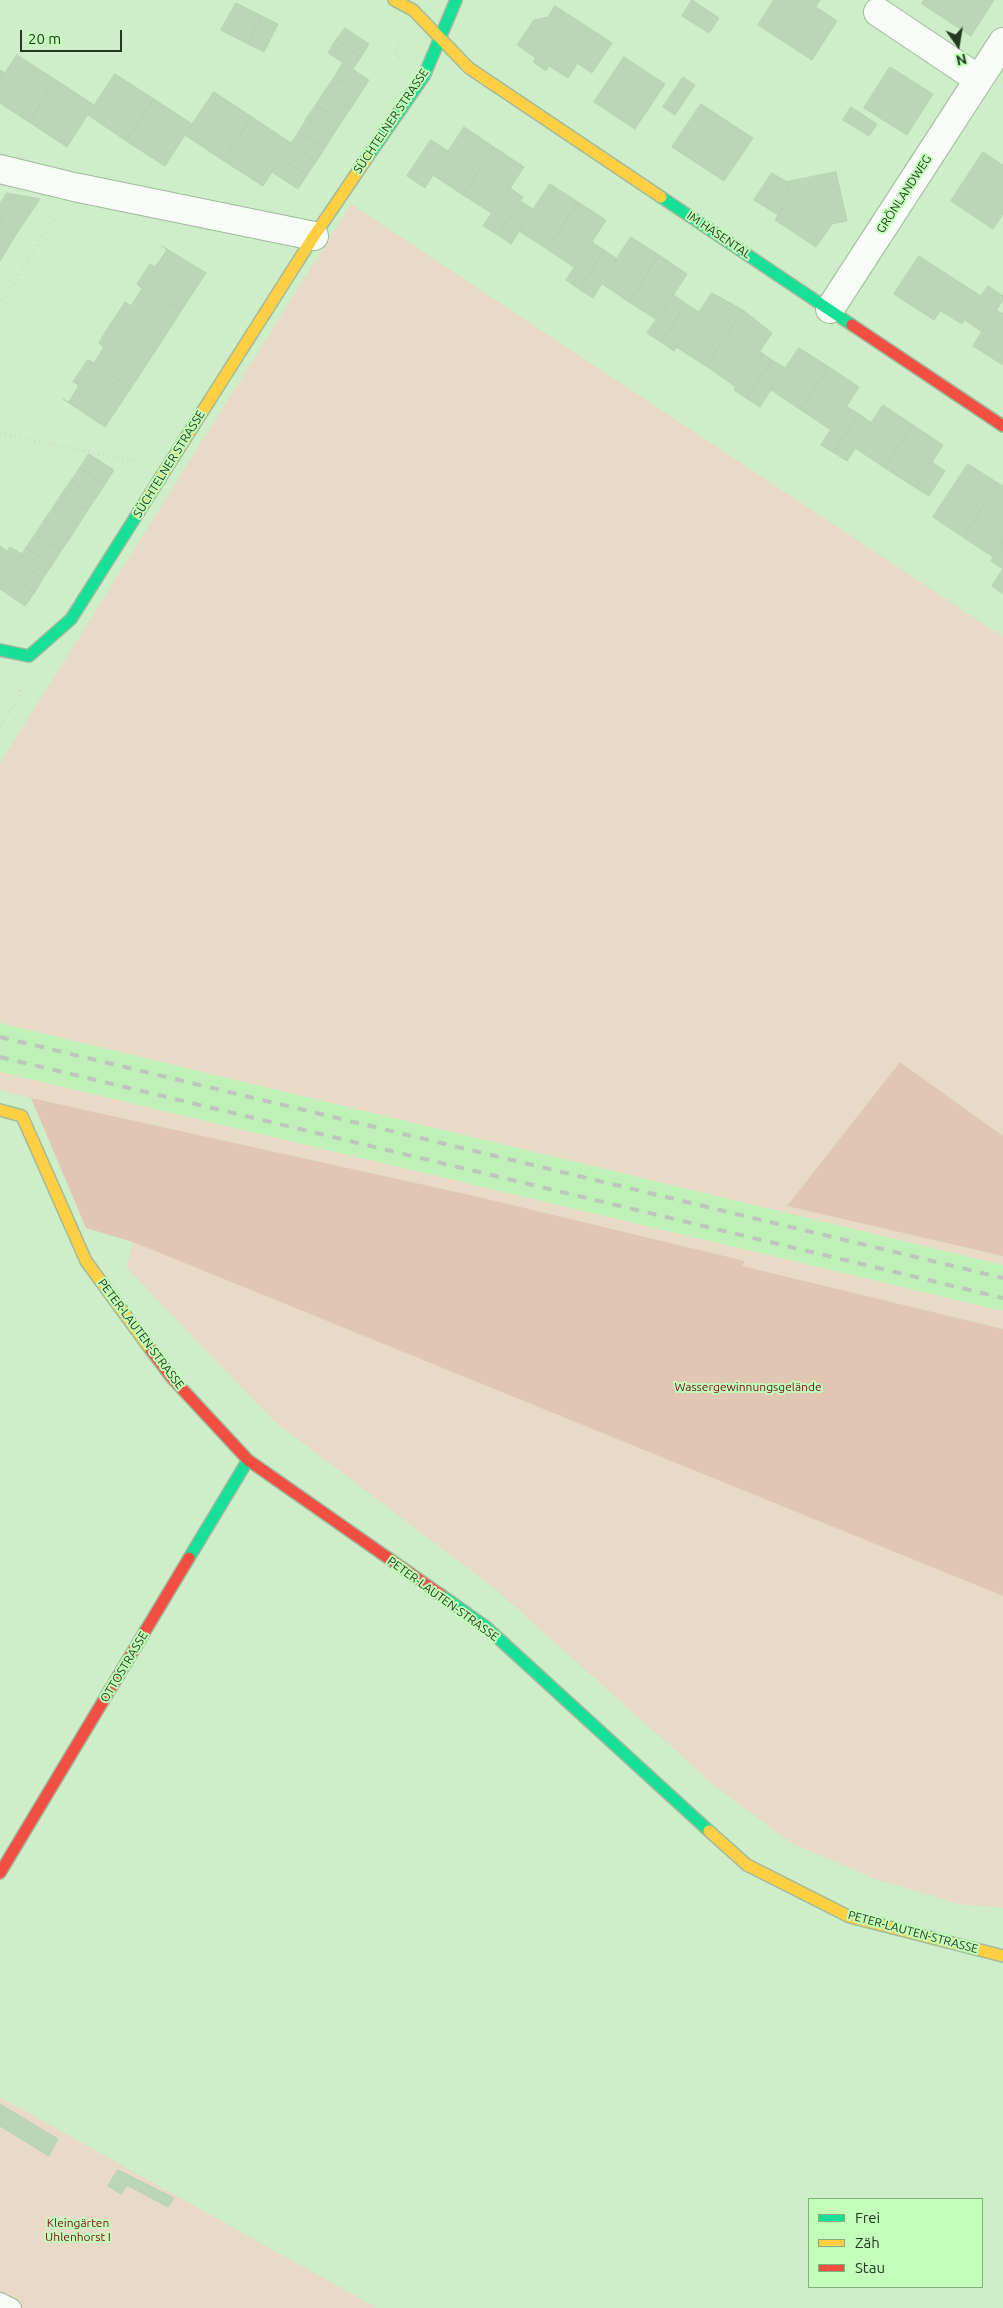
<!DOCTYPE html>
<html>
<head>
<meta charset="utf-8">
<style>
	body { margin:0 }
	#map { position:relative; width:1003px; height:2308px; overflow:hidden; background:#cdeec8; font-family:Ubuntu,sans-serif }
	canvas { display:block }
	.legend { position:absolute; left:808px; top:2198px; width:175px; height:90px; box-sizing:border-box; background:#c2fdb9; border:1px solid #82af7c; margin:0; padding:6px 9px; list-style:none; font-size:15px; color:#233a20 }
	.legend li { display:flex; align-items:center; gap:10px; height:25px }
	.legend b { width:25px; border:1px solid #82af7c }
	.north { position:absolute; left:933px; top:20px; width:50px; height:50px; -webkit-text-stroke:4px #c2fdb9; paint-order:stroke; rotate:167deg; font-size:14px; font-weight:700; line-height:20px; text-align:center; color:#233a20 }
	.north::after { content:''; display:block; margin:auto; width:18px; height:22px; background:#233a20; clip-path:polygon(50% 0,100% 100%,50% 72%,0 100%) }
	.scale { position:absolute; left:20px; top:30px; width:102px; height:22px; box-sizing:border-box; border:2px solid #233a20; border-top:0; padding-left:6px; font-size:15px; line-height:18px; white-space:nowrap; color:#233a20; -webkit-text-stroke:4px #c2fdb9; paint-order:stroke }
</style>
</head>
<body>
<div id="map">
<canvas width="1003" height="2308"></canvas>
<ul class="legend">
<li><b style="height:6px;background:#16e098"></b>Frei</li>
<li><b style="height:6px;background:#ffcf43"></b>Zäh</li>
<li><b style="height:6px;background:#f24e42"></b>Stau</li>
</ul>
<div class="north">N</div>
<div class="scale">20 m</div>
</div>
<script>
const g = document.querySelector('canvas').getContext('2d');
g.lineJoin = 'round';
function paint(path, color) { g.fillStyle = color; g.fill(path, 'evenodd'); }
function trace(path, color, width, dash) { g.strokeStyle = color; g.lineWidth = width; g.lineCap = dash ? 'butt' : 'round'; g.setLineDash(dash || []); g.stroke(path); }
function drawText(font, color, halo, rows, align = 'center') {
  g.font = font + ' Ubuntu,sans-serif'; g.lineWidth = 4; g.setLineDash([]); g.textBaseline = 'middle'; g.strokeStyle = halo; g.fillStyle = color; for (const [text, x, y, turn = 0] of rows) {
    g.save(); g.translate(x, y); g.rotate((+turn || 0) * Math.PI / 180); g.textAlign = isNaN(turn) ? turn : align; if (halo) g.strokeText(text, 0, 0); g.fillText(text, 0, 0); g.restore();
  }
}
const built = new Path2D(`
	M0 1023 1003 1265V1311L0 1072Z`);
const green = new Path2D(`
	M351 204 1003 637V1136L900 1062 787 1206 1003 1256V1265L0 1023V763Z
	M0 1072 1003 1311V1329L741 1266 745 1261 479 1197 31 1098 0 1090Z
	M133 1242 1003 1596V1908L960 1904 878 1880 793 1844 716 1787 493 1587 275 1422 127 1268Z
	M0 2097 377 2308H0Z`);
const forest = new Path2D(`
	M900 1062 1003 1136V1256L787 1206Z
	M31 1098 479 1197 745 1261 742 1266 1003 1329V1596L133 1242 86 1228Z`);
const building = new Path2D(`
	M692 0 719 18 709 33 682 16Z
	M774 0H806L837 21 812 60 758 25Z
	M806 0H820L816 6Z
	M924 0H994L971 36 922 4Z
	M236 3 262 16 248 44 221 30Z
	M555 6 597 33 568 78 549 66 546 71 533 62 536 58 517 45 534 20 548 17Z
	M262 16 278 24 264 52 248 44Z
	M345 28 369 44 361 57 336 40Z
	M597 33 612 43 592 73 577 63Z
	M336 40 361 57 353 69 328 53Z
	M17 55 56 80 29 122 0 103V81Z
	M624 57 665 84 635 129 594 102Z
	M343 63 369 80 360 94 334 78Z
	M890 67 933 94 907 135 864 108Z
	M0 70 5 73 0 81Z
	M115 74 154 99 126 141 88 115Z
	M683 77 695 85 675 115 663 107Z
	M334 78 360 94 351 108 325 91Z
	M56 80 94 105 67 147 29 122Z
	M325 91 351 108 342 121 316 105Z
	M214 92 252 117 224 161 185 135Z
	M154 99 192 124 165 166 126 141Z
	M701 104 753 138 724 181 672 147Z
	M316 105 342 121 333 135 307 118Z
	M851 107 877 124 869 136 843 120Z
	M252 117 291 143 263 186 224 161Z
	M307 118 333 135 325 148 299 132Z
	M464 127 494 147 463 195 433 175Z
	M299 132 325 148 316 162 290 145Z
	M431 140 448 151 425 188 407 176Z
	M290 145 316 162 307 175 281 159Z
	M494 147 524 167 493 214 463 195Z
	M983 152 1003 165V214L993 229 951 201Z
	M281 159 307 175 298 189 272 172Z
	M836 172 847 221 832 224 816 247 775 220 790 197 787 182Z
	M772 173 787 182 790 197 778 215 754 200Z
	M550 184 578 202 547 249 519 231Z
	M510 188 523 197 498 235 483 226Z
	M7 193 40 199 17 233 0 222V204Z
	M520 201 533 209 511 244 498 235Z
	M578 202 606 220 575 268 547 249Z
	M0 222 17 233 0 261Z
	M631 237 659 255 629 302 601 283Z
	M592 242 604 250 579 289 566 280Z
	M162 246 206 273 181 311 137 284 150 264 155 267 167 250Z
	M604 250 617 259 593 298 579 289Z
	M659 255 687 274 657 320 629 302Z
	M919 256 959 282 934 320 894 294Z
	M959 282 981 296 962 324 941 311Z
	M137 284 181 311 156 350 112 322 125 302 131 306 142 289Z
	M988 286 1003 296V300L982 332 965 320Z
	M712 293 743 310 706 366 676 347Z
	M674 295 686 304 661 342 647 333Z
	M686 304 699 312 674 351 661 342Z
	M743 310 772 333 736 387 706 366Z
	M996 310 1003 314V365L973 346Z
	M112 322 156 350 131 388 88 360 94 363 104 347 99 343Z
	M799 348 829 367 801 410 771 390Z
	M759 351 772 360 746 398 734 390Z
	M88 360 131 388 105 427 63 399 69 402 79 385 73 382Z
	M772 360 785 368 760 407 746 398Z
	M829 367 859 387 831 430 801 410Z
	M883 405 913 425 885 468 855 448Z
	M846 406 859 414 834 453 821 445Z
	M859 414 872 423 847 461 834 453Z
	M913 425 943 445 916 488 885 468Z
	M89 454 114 470 105 484 80 468Z
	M932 462 945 471 929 496 916 488Z
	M968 464 998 483 963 537 933 517Z
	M80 468 105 484 96 498 71 481Z
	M71 481 96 498 87 511 62 494Z
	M998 483 1003 486V541L993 557 963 537Z
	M62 494 87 511 79 524 53 508Z
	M53 508 79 524 70 538 44 521Z
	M44 521 70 538 61 551 35 535Z
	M35 535 61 551 52 565 26 548Z
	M1003 541V569L991 561Z
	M0 546 7 551 10 547 22 554 0 588Z
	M26 548 52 565 43 578 18 561Z
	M18 561 43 578 35 592 9 575Z
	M1003 569V594L992 586Z
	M9 575 35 592 25 606 0 589Z
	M0 2104 58 2139 49 2156 0 2126Z
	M118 2170 174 2198 168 2207 127 2185 121 2194 108 2186Z`);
const path = new Path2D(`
	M399 58 395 55 400 42
	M0 305 56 215
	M0 434 135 461
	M0 725 18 700 21 687`);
const lane = new Path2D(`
	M0 2302 12 2308`);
const street = new Path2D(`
	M878 12 978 79
	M0 169 74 187 314 236
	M830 309 1003 42`);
const fast = new Path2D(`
	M369 155 424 76 456 0
	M661 197 852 325
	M0 650 29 656 71 619 138 513
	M189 1558 248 1460
	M441 1595 486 1627 709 1831`);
const slow = new Path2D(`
	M394 0 413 10 469 68 661 197
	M138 513 314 236 369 155
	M0 1110 22 1116 86 1261 151 1350
	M709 1831 747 1865 850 1917 1003 1956`);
const jam = new Path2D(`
	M852 325 1003 426
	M151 1350 172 1378 248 1460 441 1595
	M0 1873 189 1558`);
const rail = new Path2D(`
	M0 1037 1003 1278
	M0 1057 1003 1298`);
const streetNames = [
	["SÜCHTELNER STRASSE",391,121,-56],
	["GRÖNLANDWEG",904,194,-57],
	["IM HASENTAL",719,235,34],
	["SÜCHTELNER STRASSE",169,464,-58],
	["PETER-LAUTEN-STRASSE",141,1334,53],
	["PETER-LAUTEN-STRASSE",443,1599,36],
	["OTTOSTRASSE",124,1667,-59],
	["PETER-LAUTEN-STRASSE",913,1932,15]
];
const parkNames = [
	["Wassergewinnungsgelände",748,1387],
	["Kleingärten",78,2223],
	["Uhlenhorst I",78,2237]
];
paint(built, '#bef0b7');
paint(green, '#e8dac7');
paint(forest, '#e0c6b3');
paint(building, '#b9d7b4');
trace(building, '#b7d1b3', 1);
trace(lane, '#a0ba9d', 20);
trace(street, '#a0ba9d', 30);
trace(fast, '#a0ba9d', 14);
trace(slow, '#a0ba9d', 14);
trace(jam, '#a0ba9d', 14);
trace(path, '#d0d9cd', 3, [1, 4]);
trace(lane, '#f8fcf7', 18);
trace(street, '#f8fcf7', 28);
trace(fast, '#16e098', 11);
trace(slow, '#ffcf43', 11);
trace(jam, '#f24e42', 11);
trace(rail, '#bdc5bc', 4, [9, 9]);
drawText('12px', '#233a20', '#c2fdb9', streetNames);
drawText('12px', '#7b091b', '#c2fdb9', parkNames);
</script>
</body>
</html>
